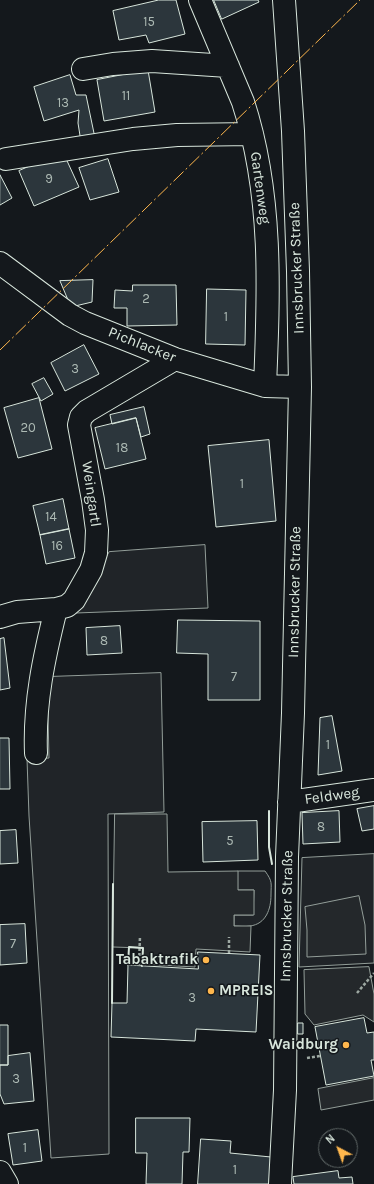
<!DOCTYPE html>
<html>
<head>
<meta charset="utf-8">
<style>
	body { margin:0 }
	#map { position:relative; width:374px; height:1184px; overflow:hidden; background:#14181c; font-family:Karla,sans-serif }
	canvas { display:block }
	.north { position:absolute; left:318px; top:1128px; width:40px; height:40px; box-sizing:border-box; background:#14181c; border:1px solid #626a69; border-radius:50%; rotate:319deg; font-size:11px; font-weight:700; line-height:16px; text-align:center; color:#d8e6dc }
	.north::after { content:''; display:block; margin:auto; width:14px; height:18px; background:#ffb74d; clip-path:polygon(50% 0,100% 100%,50% 72%,0 100%) }
</style>
</head>
<body>
<div id="map">
<canvas width="374" height="1184"></canvas>
<div class="north">N</div>
</div>
<script>
const g = document.querySelector('canvas').getContext('2d');
g.lineJoin = 'round';
function paint(path, color) { g.fillStyle = color; g.fill(path, 'evenodd'); }
function trace(path, color, width, dash) { g.strokeStyle = color; g.lineWidth = width; g.lineCap = dash ? 'butt' : 'round'; g.setLineDash(dash || []); g.stroke(path); }
function drawText(font, color, halo, rows, align = 'center') {
  g.font = font + ' Karla,sans-serif'; g.lineWidth = 3; g.setLineDash([]); g.textBaseline = 'middle'; g.strokeStyle = halo; g.fillStyle = color; for (const [text, x, y, turn = 0] of rows) {
    g.save(); g.translate(x, y); g.rotate((+turn || 0) * Math.PI / 180); g.textAlign = isNaN(turn) ? turn : align; if (halo) g.strokeText(text, 0, 0); g.fillText(text, 0, 0); g.restore();
  }
}
const green = new Path2D(`
	M205 545 208 608 76 613 109 552Z
	M161 673 164 812 108 814 109 1154 51 1158 29 816 27 759 49 758 47 677Z
	M374 854V963L299 967 302 858Z
	M238 871H265C273 882 271 883 271 895 271 909 266 924 250 926 245 927 239 926 234 926V915H253L254 890H238Z`);
const parking = new Path2D(`
	M115 814H167L168 872 238 871V890H254V915H234V926H251L250 952 196 949 195 967 142 964 143 948 113 947Z
	M359 896 365 925 366 954 307 957V930L305 907Z
	M369 967 374 994V1022L363 1015 314 1025 305 1014 304 970Z
	M374 1078V1100L321 1110 318 1089Z`);
const building = new Path2D(`
	M159 0H176L185 34 149 43 146 35 119 40 113 11Z
	M214 0H258L259 2 222 19Z
	M148 70 155 112 104 121 97 80Z
	M70 75 76 95H86L95 138 81 142 78 123 79 110 44 121 34 87Z
	M63 152 79 187 34 206 19 171Z
	M108 159 119 192 90 200 79 168Z
	M0 175 12 198 0 205Z
	M93 280 92 302 71 307 60 281Z
	M133 285H176L177 325 127 326V308H114L115 290 132 291Z
	M207 289 246 290 245 345 206 344Z
	M84 345 99 374 65 391 51 363Z
	M44 378 53 394 41 401 32 384Z
	M39 398 52 449 18 458 4 408Z
	M144 407 150 434 141 437 136 418 112 424 110 415Z
	M136 418 146 459 105 469 95 428Z
	M269 440 276 521 216 527 208 446Z
	M63 499 69 529 40 535 33 506Z
	M69 529 75 558 46 564 40 535Z
	M178 620 260 621V700H208V654L177 653Z
	M120 626 122 653 87 655 86 628Z
	M4 638 10 688 0 690V639Z
	M332 716 342 771 318 775 320 718Z
	M0 738H9L10 789H0Z
	M374 806V829L362 831 357 809Z
	M339 811 340 842 303 844 302 813Z
	M257 821 258 860 203 862 202 822Z
	M16 830 18 863 0 864V831Z
	M25 924 27 963 0 965V925Z
	M198 952 260 955 256 1032 196 1029 195 1041 111 1037 112 1003H127L128 965 198 969Z
	M364 1018 367 1033 374 1032V1060H371L374 1076 326 1085 315 1027Z
	M298 1023H303V1034H298Z
	M0 1025H8V1065H0Z
	M30 1053 34 1101 4 1104 0 1094V1065H8V1056Z
	M136 1118H190L189 1152H183L182 1184H146L147 1153H136Z
	M38 1130 42 1161 13 1165 8 1134Z
	M201 1139 231 1141 230 1153 271 1157 269 1184H198Z
	M338 1171 339 1178 352 1177 353 1184H294L293 1177Z`);
const path = new Path2D(`
	M229 953V937
	M139 966 140 936
	M357 993 374 973
	M307 1058 320 1056`);
const minor = new Path2D(`
	M200 0 243 102C273 194 269 291 265 386
	M83 69 113 64 152 61 228 66
	M6 159 133 139 177 135 252 134
	M0 263 70 315 85 323 175 359 265 386 300 387
	M0 617 17 612 56 609 67 606 74 600 91 570 96 553 97 530 93 500 79 425 81 417 87 411 175 359
	M36 753C34 703 44 657 56 609
	M289 802 374 790
	M0 1172 7 1184
	M280 1184 285 1090 287 857 293 713 300 387 298 271 293 131 284 0`);
const wall = new Path2D(`
	M269 811V847L272 864
	M128 965 129 947 143 948 142 966
	M112 1003 113 884`);
const power = new Path2D(`
	M0 350 360 0`);
const markers = [
	[206,960,4,"#ffb74d"],
	[211,991,4,"#ffb74d"],
	[346,1045,4,"#ffb74d"]
];
const numberNames = [
	["15",149,22],
	["11",126,96],
	["13",63,103],
	["9",49,179],
	["2",146,299],
	["1",226,317],
	["3",75,369],
	["20",28,428],
	["18",122,448],
	["1",242,484],
	["14",51,517],
	["16",57,546],
	["8",104,641],
	["7",234,677],
	["1",328,745],
	["8",321,827],
	["5",230,841],
	["7",13,944],
	["3",192,998],
	["3",16,1079],
	["1",25,1148],
	["1",235,1170]
];
const streetNames = [
	["Gartenweg",260,188,82],
	["Innsbrucker Straße",297,268,-92],
	["Pichlacker",142,345,22],
	["Weingartl",91,494,82],
	["Innsbrucker Straße",295,592,-89],
	["Feldweg",332,796,-8],
	["Innsbrucker Straße",287,916,-89]
];
const poiNames = [
	["Tabaktrafik",198,960],
	["MPREIS",219,991,"left"],
	["Waidburg",338,1045]
];
paint(green, '#202428');
trace(green, '#939e99', 1);
paint(parking, '#24282b');
trace(parking, '#939e99', 1);
paint(building, '#2c363c');
trace(building, '#d8e6dc', 1);
trace(minor, '#d8e6dc', 24);
trace(path, '#9da8a2', 2.5, [3, 2]);
trace(minor, '#14181c', 22);
trace(wall, '#d8e6dc', 2);
trace(power, '#ffb74d', 1, [14, 3, 2, 3]);
for (const [x, y, r, color] of markers) { const dot = new Path2D(); dot.arc(x, y, r, 0, 2 * Math.PI); g.fillStyle = color; g.fill(dot); trace(dot, '#14181c', 1.5); }
drawText('13px', '#adbab4', null, numberNames);
drawText('15px', '#d8e6dc', '#14181c', streetNames);
drawText('bold 15px', '#d8e6dc', '#14181c', poiNames, 'right');
</script>
</body>
</html>
